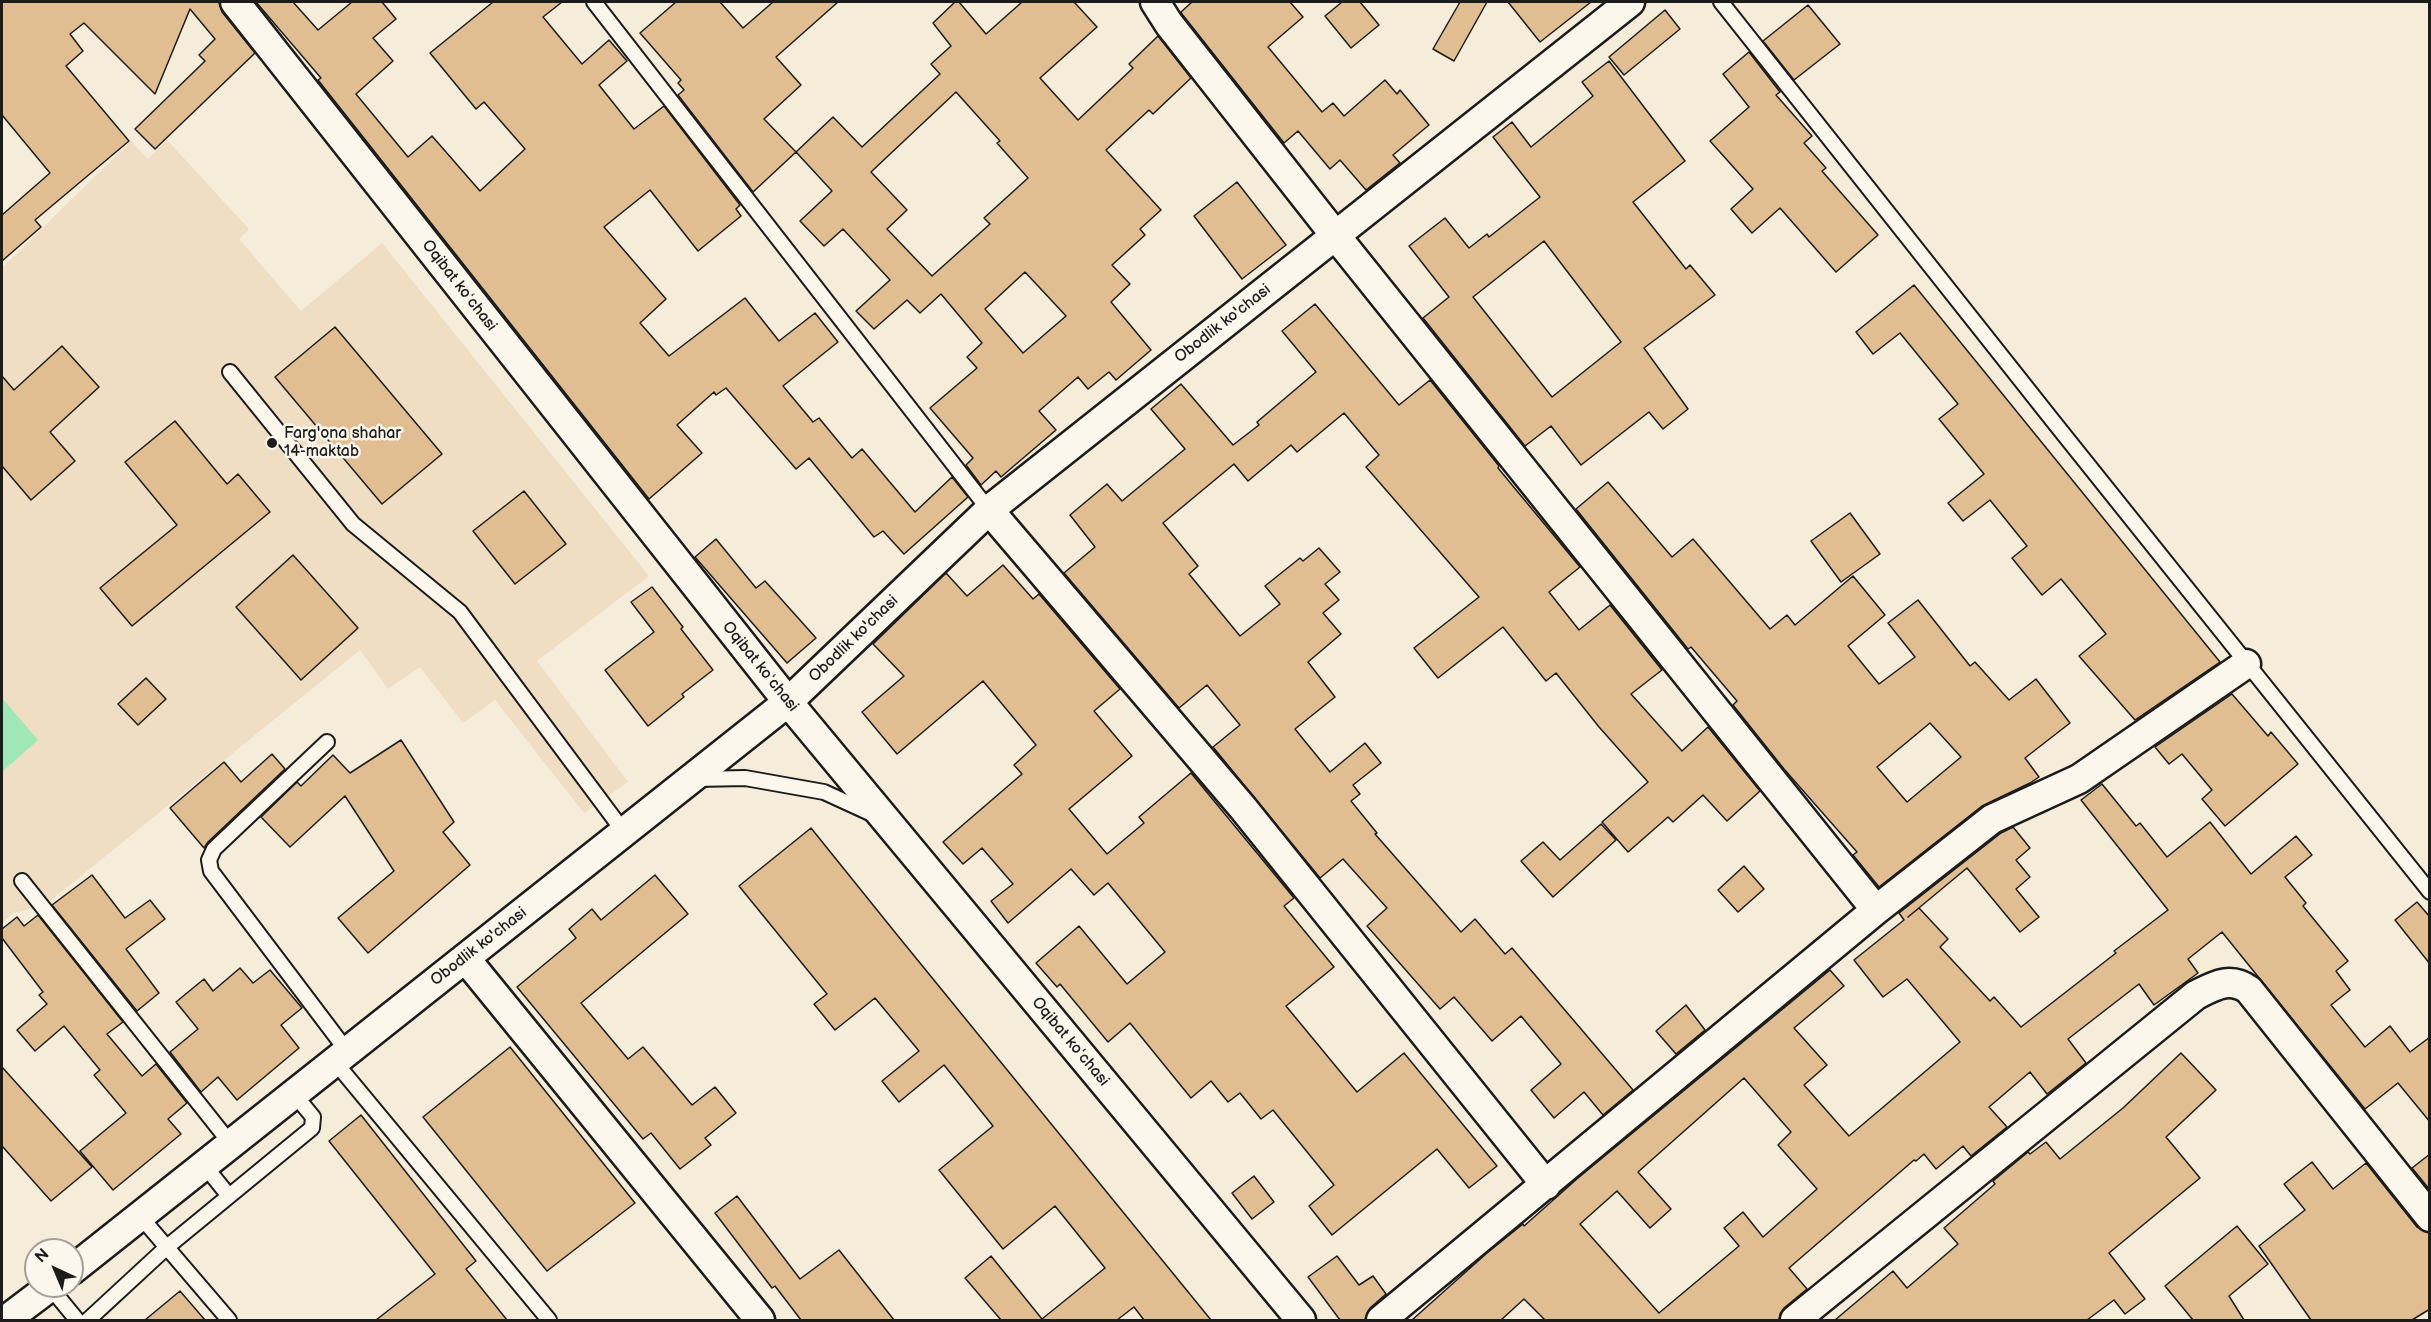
<!DOCTYPE html>
<html>
<head>
<meta charset="utf-8">
<style>
	body { margin:0 }
	#map { position:relative; width:2431px; height:1322px; overflow:hidden; background:#f6ecda; font-family:"Balsamiq Sans",sans-serif }
	canvas { display:block }
	.frame { position:absolute; inset:0; border:3px solid #1c1c1c; pointer-events:none }
	.north { position:absolute; left:24px; top:1238px; width:60px; height:60px; box-sizing:border-box; background:#fbf7ec; border:2px solid #a29f99; border-radius:50%; rotate:316deg; font-size:16px; font-weight:700; line-height:24px; text-align:center; color:#1c1c1c }
	.north::after { content:''; display:block; margin:auto; width:21px; height:27px; background:#1c1c1c; clip-path:polygon(50% 0,100% 100%,50% 72%,0 100%) }
</style>
</head>
<body>
<div id="map">
<canvas width="2431" height="1322"></canvas>
<div class="frame"></div>
<div class="north">N</div>
</div>
<script>
const g = document.querySelector('canvas').getContext('2d');
g.lineJoin = 'round';
function paint(path, color) { g.fillStyle = color; g.fill(path, 'evenodd'); }
function trace(path, color, width, dash) { g.strokeStyle = color; g.lineWidth = width; g.lineCap = dash ? 'butt' : 'round'; g.setLineDash(dash || []); g.stroke(path); }
function drawText(font, color, halo, rows, align = 'center') {
  g.font = font + ' "Balsamiq Sans",sans-serif'; g.lineWidth = 5; g.setLineDash([]); g.textBaseline = 'middle'; g.strokeStyle = halo; g.fillStyle = color; for (const [text, x, y, turn = 0] of rows) {
    g.save(); g.translate(x, y); g.rotate((+turn || 0) * Math.PI / 180); g.textAlign = isNaN(turn) ? turn : align; if (halo) g.strokeText(text, 0, 0); g.fillText(text, 0, 0); g.restore();
  }
}
const built = new Path2D(`
	M167 140 249 229 239 239 301 311 382 243 649 576 537 661 628 782 584 813 495 700 463 723 420 667 388 689 360 650 44 906 13 913 2 923V268L131 141 148 159Z`);
const green = new Path2D(`
	M2 698 38 740 2 772Z`);
const building = new Path2D(`
	M2 2H219L222 12 255 53 155 149 135 129 205 61 199 55 215 39 190 9 155 94 84 23 70 34 83 51 66 66 129 141 35 220 41 227 2 261V215L50 173 2 115Z
	M256 2H293L318 30 352 2H382L396 19 373 38 393 61 356 94 408 157 432 136 480 191 525 149 484 102 476 109 430 53 493 2H562L543 17 582 64 609 40 627 61 599 85 634 129 664 106 740 205 736 209 741 216 698 251 650 190 604 227 666 299 640 323 669 356 745 298 779 341 815 313 838 342 783 386 813 422 819 418 852 458 862 449 915 512 952 477 968 497 904 554 883 531 874 537 809 458 796 469 726 388 716 395 714 392 677 425 702 453 649 499 318 80 321 78Z
	M676 2H720L743 28 773 2H838L776 57 801 85 764 119 796 152 753 192 678 95 684 90 678 83 681 80 640 33Z
	M955 2H959L986 34 1022 2H1074L1097 27 1040 78 1078 120 1133 68 1129 64 1158 36 1191 78 1153 114 1149 110 1106 150 1161 210 1140 229 1145 235 1112 265 1130 284 1111 302 1151 350 1116 380 1109 372 1088 389 1078 377 1039 411 1056 430 1001 477 996 471 981 485 966 465 973 458 930 408 977 368 967 357 982 343 941 294 920 313 907 300 874 329 856 311 890 280 843 229 824 246 800 221 832 191 796 152 833 117 862 147 940 74 931 64 951 46 933 23ZM956 92 1000 141 997 143 1028 178 984 218 990 224 932 276 887 229 907 210 871 172ZM1025 272 1066 316 1023 353 985 309Z
	M1192 2H1290L1303 17 1268 47 1322 112 1333 103 1344 116 1385 80 1397 94 1400 90 1429 125 1393 155 1400 163 1366 190 1340 160 1330 169 1298 131 1284 143 1182 14 1181 12Z
	M1342 2H1360L1379 25 1351 48 1325 16Z
	M1460 2H1487L1454 61 1433 49Z
	M1508 2H1591L1540 42Z
	M1808 5 1840 44 1794 80 1763 41Z
	M1665 10 1680 29 1624 75 1609 57Z
	M1749 52 1780 92 1776 95 1812 136 1804 143 1826 168 1822 171 1878 235 1836 272 1780 208 1752 233 1731 209 1753 189 1710 141 1749 107 1723 74Z
	M1609 61 1685 161 1633 202 1686 269 1690 265 1715 295 1644 348 1688 409 1663 429 1649 412 1581 465 1551 426 1525 446 1423 318 1449 297 1409 246 1445 218 1469 248 1487 234 1489 237 1540 197 1493 137 1512 122 1531 147 1593 96 1582 82ZM1544 241 1621 342 1552 397 1473 297Z
	M1237 182 1286 245 1242 279 1194 216Z
	M1914 285 2220 662 2135 720 2079 656 2106 634 2061 579 2042 595 2012 558 2027 546 1990 500 1963 521 1948 503 1984 474 1939 419 1958 404 1900 333 1873 354 1856 332Z
	M1315 304 1399 405 1430 380 1499 466 1498 468 1580 567 1549 592 1579 630 1610 605 1662 670 1631 694 1682 751 1708 727 1760 791 1727 821 1703 795 1673 822 1668 817 1628 852 1602 822 1648 782 1599 727 1556 673 1546 681 1503 627 1438 678 1414 648 1479 597 1366 467 1379 455 1344 413 1297 452 1291 445 1248 481 1234 464 1163 523 1198 566 1189 574 1240 636 1280 604 1265 586 1300 558 1303 561 1319 548 1340 572 1325 584 1339 600 1323 613 1341 634 1308 662 1335 697 1295 729 1330 772 1365 743 1381 763 1353 785 1360 794 1351 801 1377 833 1375 834 1461 932 1475 919 1505 954 1512 948 1633 1090 1603 1115 1584 1092 1554 1118 1531 1090 1561 1064 1521 1016 1492 1041 1454 997 1440 1009 1367 926 1387 908 1343 859 1320 878 1213 747 1240 725 1207 685 1179 708 1064 573 1095 547 1070 515 1107 484 1122 501 1185 449 1151 409 1181 384 1233 445 1259 425 1257 422 1316 372 1282 331Z
	M335 327 442 454 382 504 275 377Z
	M62 346 99 387 50 432 75 461 31 500 2 466V376L14 390Z
	M175 421 227 484 238 474 270 512 132 626 100 588 177 525 125 462Z
	M1608 482 1672 557 1693 539 1770 629 1787 615 1795 625 1853 576 1885 615 1848 646 1879 684 1915 657 1888 623 1918 600 1970 666 1975 662 2009 700 2036 679 2070 723 2025 758 2039 777 2030 783 1982 806 1879 887 1853 855 1857 852 1784 769 1733 705 1737 701 1691 647 1688 649 1576 509ZM1930 723 1961 757 1907 802 1877 767Z
	M524 491 566 544 515 584 473 531Z
	M1850 513 1880 554 1841 582 1811 541Z
	M716 539 756 588 765 581 816 638 787 663 695 557Z
	M293 555 358 628 301 680 236 607Z
	M1003 565 1033 599 1039 594 1120 689 1094 711 1132 756 1069 809 1107 854 1144 823 1139 817 1191 773 1294 898 1284 906 1334 967 1286 1006 1357 1092 1404 1053 1497 1166 1469 1188 1437 1149 1332 1235 1309 1206 1334 1185 1273 1110 1261 1119 1240 1093 1228 1102 1211 1081 1191 1098 1130 1023 1108 1042 1060 984 1057 987 1036 963 1079 926 1127 984 1165 952 1108 883 1094 895 1071 869 1008 923 991 901 1013 884 982 848 963 864 943 842 1022 774 1014 765 1036 745 983 681 897 754 862 712 904 676 873 644 946 573 967 596Z
	M652 587 683 627 681 629 713 670 682 694 684 697 648 726 605 670 654 632 631 602Z
	M146 678 166 699 138 725 118 704Z
	M2232 694 2268 736 2271 732 2298 764 2225 826 2202 799 2212 790 2182 754 2169 764 2155 747Z
	M401 740 454 822 443 832 470 865 368 953 338 918 394 871 345 796 290 847 261 817 297 782 301 786 333 755 350 773Z
	M272 754 285 769 208 842 204 848 170 808 224 762 241 782Z
	M2102 784 2136 826 2140 823 2167 857 2210 822 2251 874 2296 836 2312 855 2285 877 2306 903 2303 906 2348 961 2336 971 2350 990 2331 1005 2365 1047 2390 1026 2410 1052 2430 1037V1122L2398 1083 2365 1109 2222 932 2188 959 2198 973 2154 1005 2139 984 2068 1039 2086 1063 2047 1094 2030 1072 1989 1107 2007 1127 1971 1156 1963 1146 1936 1169 1924 1154 1916 1161 1914 1160 1789 1268 1807 1289 1784 1308 1780 1314 1779 1320H1545L1524 1299 1501 1320H1412L1487 1253 1523 1224 1524 1226 1578 1178 1830 970 1844 986 1794 1028 1827 1065 1804 1085 1849 1136 1960 1042 1907 979 1883 997 1854 960 1904 920 1899 913 2001 833 2013 827 2030 848 2016 860 2030 877 2016 889 2039 917 2020 932 1967 868 1908 917 1919 908 1948 939 1940 947 1990 1001 1994 997 2021 1027 2116 953 2114 951 2168 910 2081 800ZM1744 1078 1791 1132 1778 1145 1817 1189 1763 1237 1743 1212 1724 1228 1739 1246 1659 1313 1580 1224 1617 1191 1650 1228 1671 1209 1638 1172Z
	M1601 824 1616 840 1553 897 1521 861 1543 842 1560 860Z
	M811 828 898 936 1211 1320H1144L1134 1307 1117 1320H1001L965 1278 991 1256 1042 1319 1105 1268 1055 1206 1003 1249 939 1170 993 1126 944 1065 899 1102 882 1081 919 1051 875 998 835 1030 814 1004 827 994 739 886Z
	M1744 866 1764 889 1738 912 1718 890Z
	M92 875 125 918 150 900 165 919 126 949 159 993 137 1011 52 905Z
	M655 875 688 914 581 1003 628 1059 643 1047 692 1105 715 1087 736 1113 705 1138 711 1145 680 1169 651 1133 643 1139 517 987 576 938 569 929 592 909 601 920Z
	M2417 902 2430 917V964L2395 920Z
	M38 915 123 1022 107 1034 142 1076 156 1064 187 1103 168 1119 181 1134 113 1190 80 1151 126 1113 94 1075 100 1070 64 1026 35 1051 17 1030 47 1004 39 995 43 992 2 938V929L17 917 24 926Z
	M240 968 253 983 270 970 302 1008 281 1025 299 1048 237 1100 218 1077 201 1092 170 1052 198 1029 176 1002 204 979 213 991Z
	M1686 1005 1705 1030 1676 1054 1656 1031Z
	M510 1047 635 1203 547 1271 423 1117Z
	M2181 1053 2216 1090 2166 1137 2200 1178 2109 1253 2145 1299 2125 1314 2114 1300 2087 1320H1835L1893 1271 1907 1288 1958 1244 1944 1228 1995 1184 1993 1181 2028 1152 2030 1154 2046 1142 2060 1159 2123 1108Z
	M2 1067 92 1167 51 1201 2 1146Z
	M361 1115 476 1261 466 1269 507 1320H376L435 1274 329 1141Z
	M2430 1154V1190L2412 1168Z
	M2312 1162 2333 1189 2366 1163 2417 1227 2430 1233V1309L2412 1320H2311L2259 1246 2305 1210 2284 1184Z
	M1254 1176 1274 1202 1252 1219 1232 1193Z
	M737 1196 800 1279 839 1250 894 1320H801L775 1286 772 1288 715 1213Z
	M2237 1226 2268 1264 2229 1296 2244 1320H2193L2165 1286Z
	M1337 1256 1359 1285 1373 1276 1386 1294 1370 1308 1365 1320H1340L1308 1277Z
	M180 1291 205 1320H145Z`);
const lane = new Path2D(`
	M594 2 989 510
	M1721 2 2053 421 2430 892
	M230 372 353 524 460 612 624 832
	M327 742 214 849 209 860 211 871 347 1051
	M696 779 745 778 824 792 872 814
	M22 881 231 1144
	M335 1062 549 1320
	M204 1165 229 1196
	M140 1216 229 1320
	M50 1287 77 1320
	M88 1320 167 1247 312 1128 313 1117 294 1094`);
const street = new Path2D(`
	M235 2 788 702 1301 1320
	M1155 2 1169 24 1335 235 1876 910
	M989 510 1243 808 1546 1185
	M465 958 760 1320
	M72 1270 788 702 989 510 1630 2
	M6 1320 51 1286
	M1381 1320 1876 910 1992 819 2079 779 2246 664
	M1795 1320 2196 995C2214 986 2230 976 2249 990L2430 1217`);
const markers = [
	[272,443,6,"#1c1c1c"]
];
const streetNames = [
	["Oqibat koʻchasi",459,286,52],
	["Obodlik ko'chasi",1223,324,-38],
	["Obodlik ko'chasi",854,639,-44],
	["Oqibat koʻchasi",760,667,51],
	["Obodlik ko'chasi",479,947,-38],
	["Oqibat koʻchasi",1070,1042,50]
];
const poiNames = [
	["Farg'ona shahar",284,434],
	["14-maktab",284,452]
];
paint(built, '#efdec4');
paint(green, '#9fe8b6');
paint(building, '#e0be92');
trace(building, '#1c1c1c', 1.5);
trace(lane, '#1c1c1c', 18);
trace(street, '#1c1c1c', 33);
trace(lane, '#fbf7ec', 14);
trace(street, '#fbf7ec', 28);
for (const [x, y, r, color] of markers) { const dot = new Path2D(); dot.arc(x, y, r, 0, 2 * Math.PI); g.fillStyle = color; g.fill(dot); trace(dot, '#fbf7ec', 2); }
drawText('16px', '#1c1c1c', '#fbf7ec', streetNames);
drawText('16px', '#1c1c1c', '#fbf7ec', poiNames, 'left');
</script>
</body>
</html>
